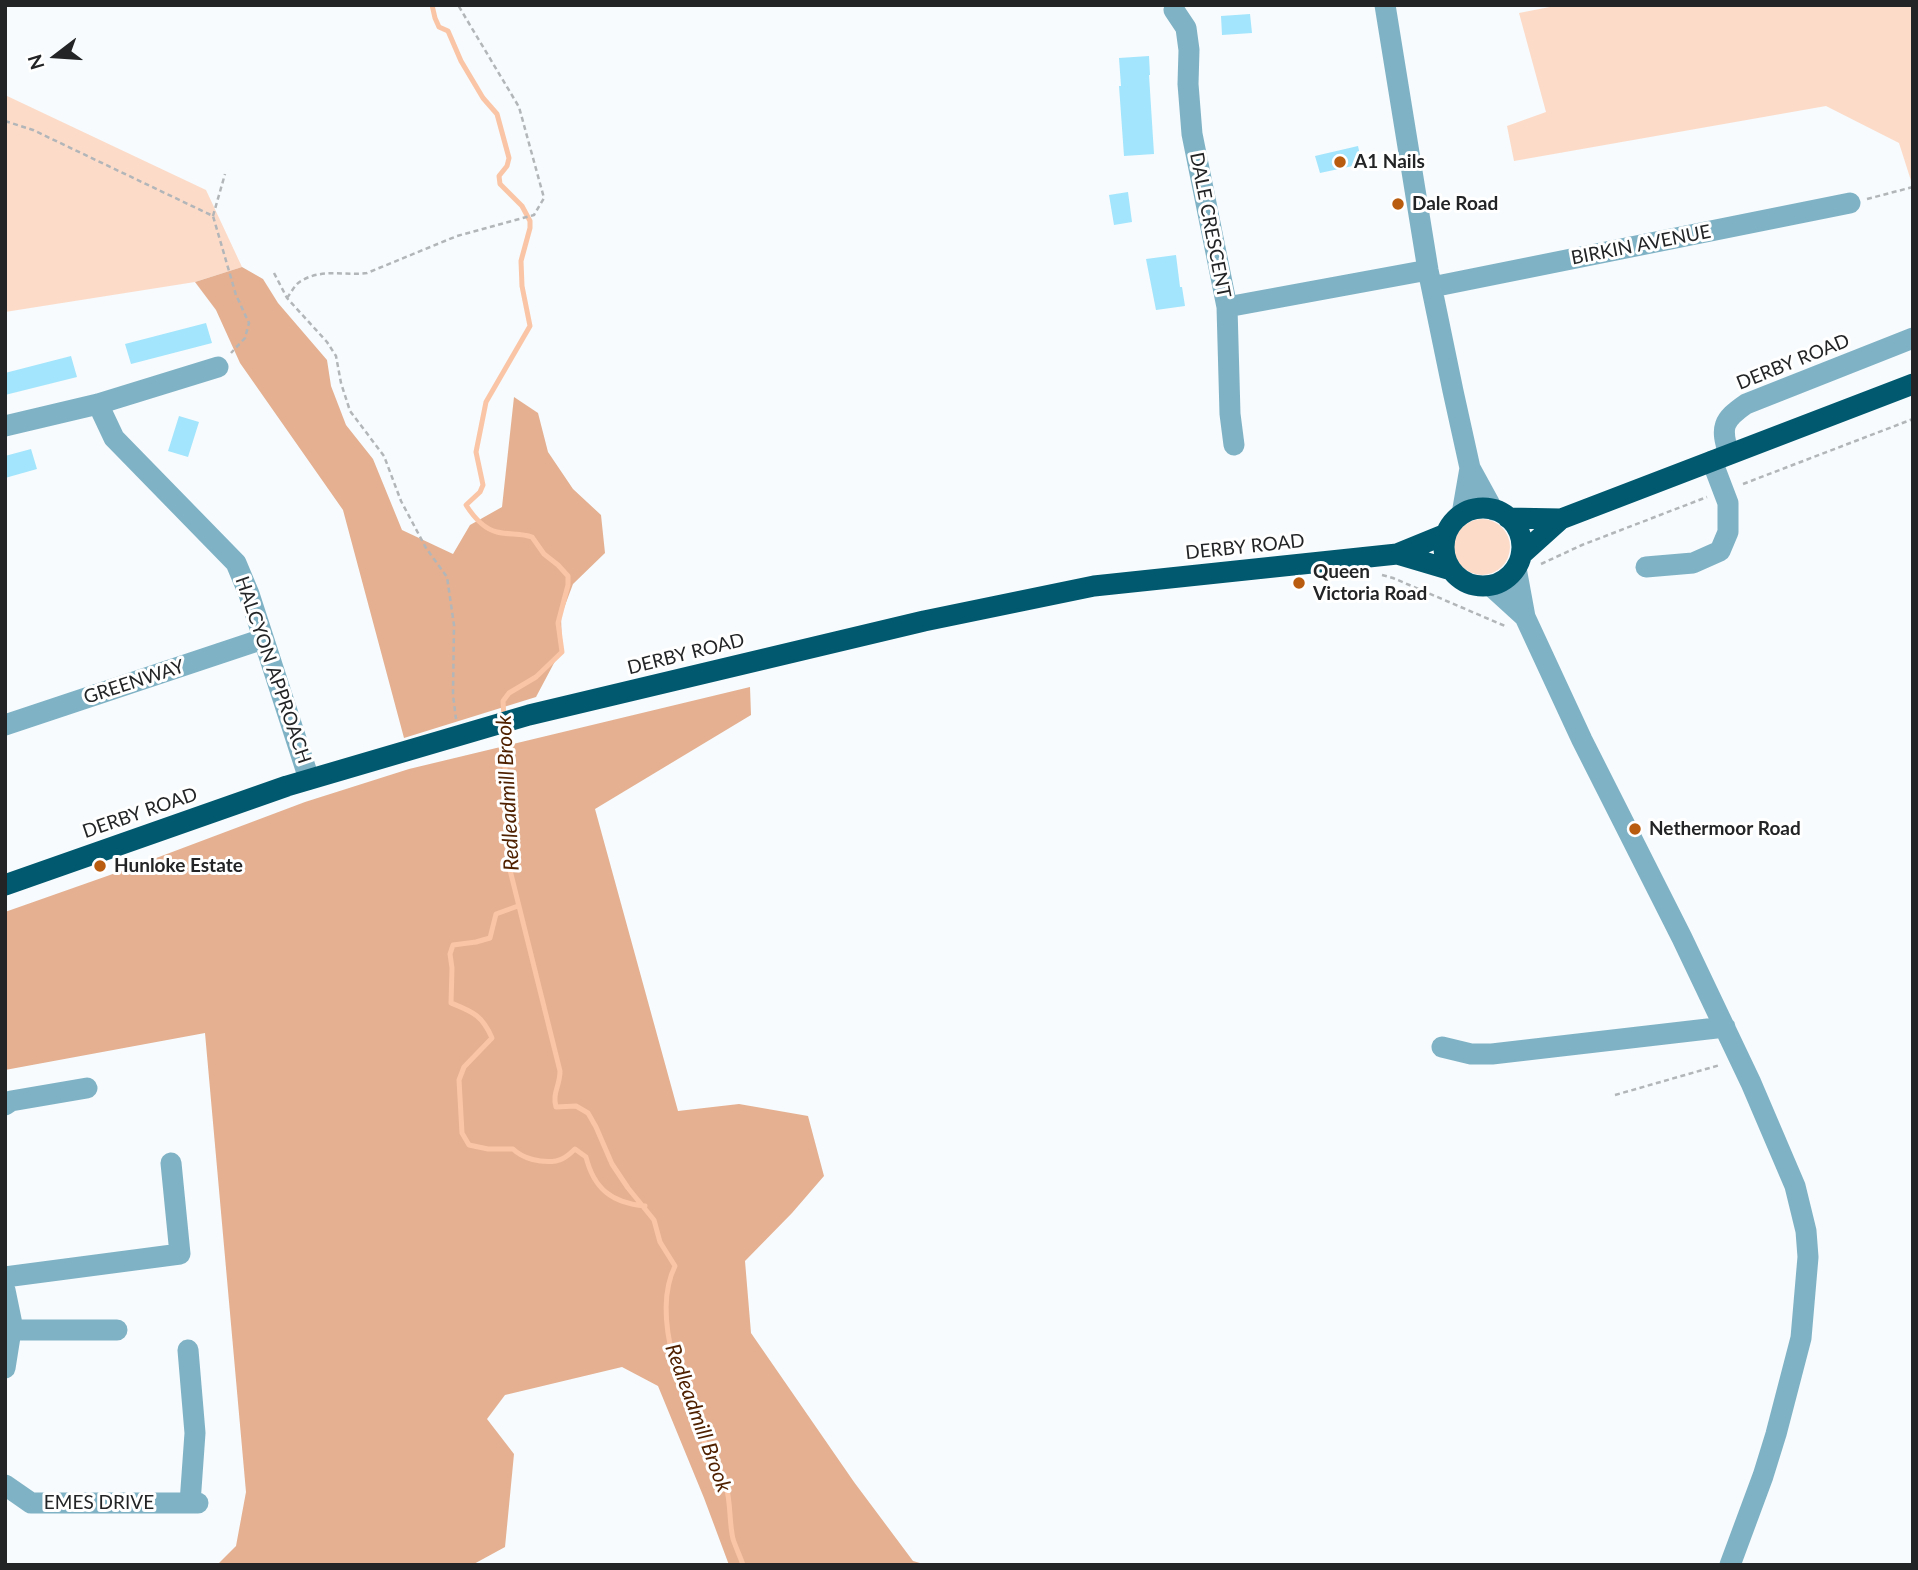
<!DOCTYPE html>
<html>
<head>
<meta charset="utf-8">
<style>
	body { margin:0 }
	#map { position:relative; width:1918px; height:1570px; overflow:hidden; background:#f7fbfd; font-family:Lato,sans-serif }
	canvas { display:block }
	.frame { position:absolute; inset:0; border:7px solid #232425; pointer-events:none }
	.north { position:absolute; left:21px; top:21px; width:70px; height:70px; -webkit-text-stroke:5px #fff; paint-order:stroke; rotate:253deg; font-size:19px; font-weight:700; line-height:28px; text-align:center; color:#232425 }
	.north::after { content:''; display:block; margin:auto; width:24px; height:32px; background:#232425; clip-path:polygon(50% 0,100% 100%,50% 72%,0 100%) }
</style>
</head>
<body>
<div id="map">
<canvas width="1918" height="1570"></canvas>
<div class="frame"></div>
<div class="north">N</div>
</div>
<script>
const g = document.querySelector('canvas').getContext('2d');
g.lineJoin = 'round';
function paint(path, color) { g.fillStyle = color; g.fill(path, 'evenodd'); }
function trace(path, color, width, dash) { g.strokeStyle = color; g.lineWidth = width; g.lineCap = dash ? 'butt' : 'round'; g.setLineDash(dash || []); g.stroke(path); }
function drawText(font, color, halo, rows, align = 'center') {
  g.font = font + ' Lato,sans-serif'; g.lineWidth = 6; g.setLineDash([]); g.textBaseline = 'middle'; g.strokeStyle = halo; g.fillStyle = color; for (const [text, x, y, turn = 0] of rows) {
    g.save(); g.translate(x, y); g.rotate((+turn || 0) * Math.PI / 180); g.textAlign = isNaN(turn) ? turn : align; if (halo) g.strokeText(text, 0, 0); g.fillText(text, 0, 0); g.restore();
  }
}
const green = new Path2D(`
	M1560 5H1913V187L1899 143 1826 106 1514 161 1507 126 1546 112 1519 13Z
	M5 95 206 190 242 267 195 282 5 312Z
	M1454 547a28 28 0 1 1 56 0a28 28 0 1 1-56 0Z`);
const forest = new Path2D(`
	M242 267 263 279 278 303 327 360 331 386 346 425 373 459 402 530 453 554 470 525 502 507 514 397 538 413 548 452 573 489 601 515 605 553 573 584 561 616 562 648 536 697 404 738 343 510 240 363 216 310 195 282Z
	M750 687 751 715 595 809 678 1111 739 1104 808 1116 824 1176 792 1213 745 1261 751 1333 854 1482 913 1561 927 1565H729L704 1498 658 1386 622 1367 505 1395 487 1419 514 1454 505 1547 472 1565H217L236 1546 246 1492 205 1033 5 1070V912L127 869 305 802 409 769Z`);
const stream = new Path2D(`
	M432 5 435 18 439 27 448 31 461 61 483 98 497 114 509 158 507 166 499 176 500 184 522 206 530 221V228L521 261 522 286 530 326 486 402 476 452 483 485 480 492 466 505C473 516 484 529 497 532 509 535 521 533 532 537L544 554 558 565 568 576V585L558 623 562 652 536 677 509 693 503 701 504 718
	M505 728V805L508 862 560 1071C560 1086 552 1093 556 1107L576 1106 588 1113 596 1127 612 1164 628 1188 654 1220 660 1242 675 1266C649 1319 686 1402 709 1452 714 1463 722 1474 726 1486 731 1503 729 1522 733 1539 736 1548 740 1556 743 1565
	M518 906 496 914 490 938 476 942 453 945 450 954 452 968 451 1003C473 1012 482 1015 492 1038L464 1067 459 1080 462 1133 469 1145 488 1149H513C523 1159 541 1163 556 1161 563 1160 570 1154 575 1149L586 1157C594 1189 612 1203 645 1206`);
const building = new Path2D(`
	M1250 14 1252 33 1222 35 1221 16Z
	M1149 56 1150 75H1149L1154 154 1124 156 1119 86H1121L1119 58Z
	M1358 146 1362 164 1320 173 1315 156Z
	M1128 192 1132 222 1114 225 1109 195Z
	M1176 255 1180 287H1182L1185 306 1156 310 1146 259Z
	M206 323 212 343 131 364 125 344Z
	M71 356 77 377 5 395V373Z
	M179 416 199 422 188 457 168 451Z
	M31 449 37 469 5 478V456Z`);
const path = new Path2D(`
	M5 121 33 130 213 216 236 295 249 323 245 338 231 353
	M1867 199 1913 187
	M213 216 225 174
	M274 273 287 298 327 342 336 356 341 383 350 411 384 456 401 501 426 548 447 577 454 625 453 695 456 719
	M287 298C291 293 295 284 301 281 322 268 345 276 367 273L457 236 534 215 544 198 519 107 458 5
	M1743 484 1913 419
	M1541 564 1582 545 1707 497
	M1382 575 1393 578 1505 626
	M1615 1095 1720 1065`);
const minor = new Path2D(`
	M1385 5 1428 270 1453 391 1470 468 1493 510
	M1174 10 1186 28 1189 50 1188 84 1192 134 1227 307 1230 414 1234 445
	M1432 287 1850 203
	M1227 307 1428 270
	M98 404 114 438 236 563 249 594 309 779
	M5 426 98 404 218 367
	M1729 454C1720 427 1723 420 1746 404L1913 338
	M1462 514 1470 468
	M1646 567 1693 563 1720 551 1728 532V503L1712 461
	M1516 568 1525 617 1582 740 1682 938 1751 1083 1795 1186 1806 1231 1808 1257 1801 1338 1776 1434 1763 1476 1730 1565
	M1491 586 1525 617
	M5 725 263 639
	M1442 1047 1471 1054H1492L1725 1027
	M5 1105 11 1101 87 1088
	M5 1277 180 1254 171 1163
	M5 1290 12 1324 5 1368
	M11 1330H117
	M188 1350 195 1433 190 1503
	M5 1485 31 1503H198`);
const highway = new Path2D(`
	M1444 547a39 39 0 1 1 78 0a39 39 0 1 1-78 0Z
	M1508 518 1561 519
	M1397 554 1451 570
	M1521 555 1561 519 1913 384
	M5 885 287 786 529 715 924 621 1094 586 1397 554 1446 534`);
const markers = [
	[1340,162,7,"#ba5c0f"],
	[1398,204,7,"#ba5c0f"],
	[1299,583,7,"#ba5c0f"],
	[1635,829,7,"#ba5c0f"],
	[100,866,7,"#ba5c0f"]
];
const poiNames = [
	["A1 Nails",1354,162],
	["Dale Road",1412,204],
	["Queen",1313,572],
	["Victoria Road",1313,594],
	["Nethermoor Road",1649,829],
	["Hunloke Estate",114,866]
];
const streetNames = [
	["DALE CRESCENT",1210,225,79],
	["BIRKIN AVENUE",1641,245,-11],
	["DERBY ROAD",1793,362,-22],
	["DERBY ROAD",1245,547,-6],
	["DERBY ROAD",686,654,-14],
	["HALCYON APPROACH",273,670,71],
	["GREENWAY",134,682,-18],
	["DERBY ROAD",140,813,-19],
	["EMES DRIVE",99,1503]
];
const waterNames = [
	["Redleadmill Brook",508,793,-93],
	["Redleadmill Brook",698,1418,70]
];
paint(green, '#fcdbc9');
paint(forest, '#e4b091');
trace(stream, '#fac5a6', 5);
paint(building, '#a3e5fc');
trace(path, '#b3b6b8', 2.5, [5, 3.5]);
trace(minor, '#7fb2c5', 21);
trace(highway, '#00596f', 21);
for (const [x, y, r, color] of markers) { const dot = new Path2D(); dot.arc(x, y, r, 0, 2 * Math.PI); g.fillStyle = color; g.fill(dot); trace(dot, '#fff', 2.5); }
drawText('bold 19px', '#232425', '#fff', poiNames, 'left');
drawText('19px', '#232425', '#fff', streetNames);
drawText('italic 21px', '#502100', '#fff', waterNames);
</script>
</body>
</html>
